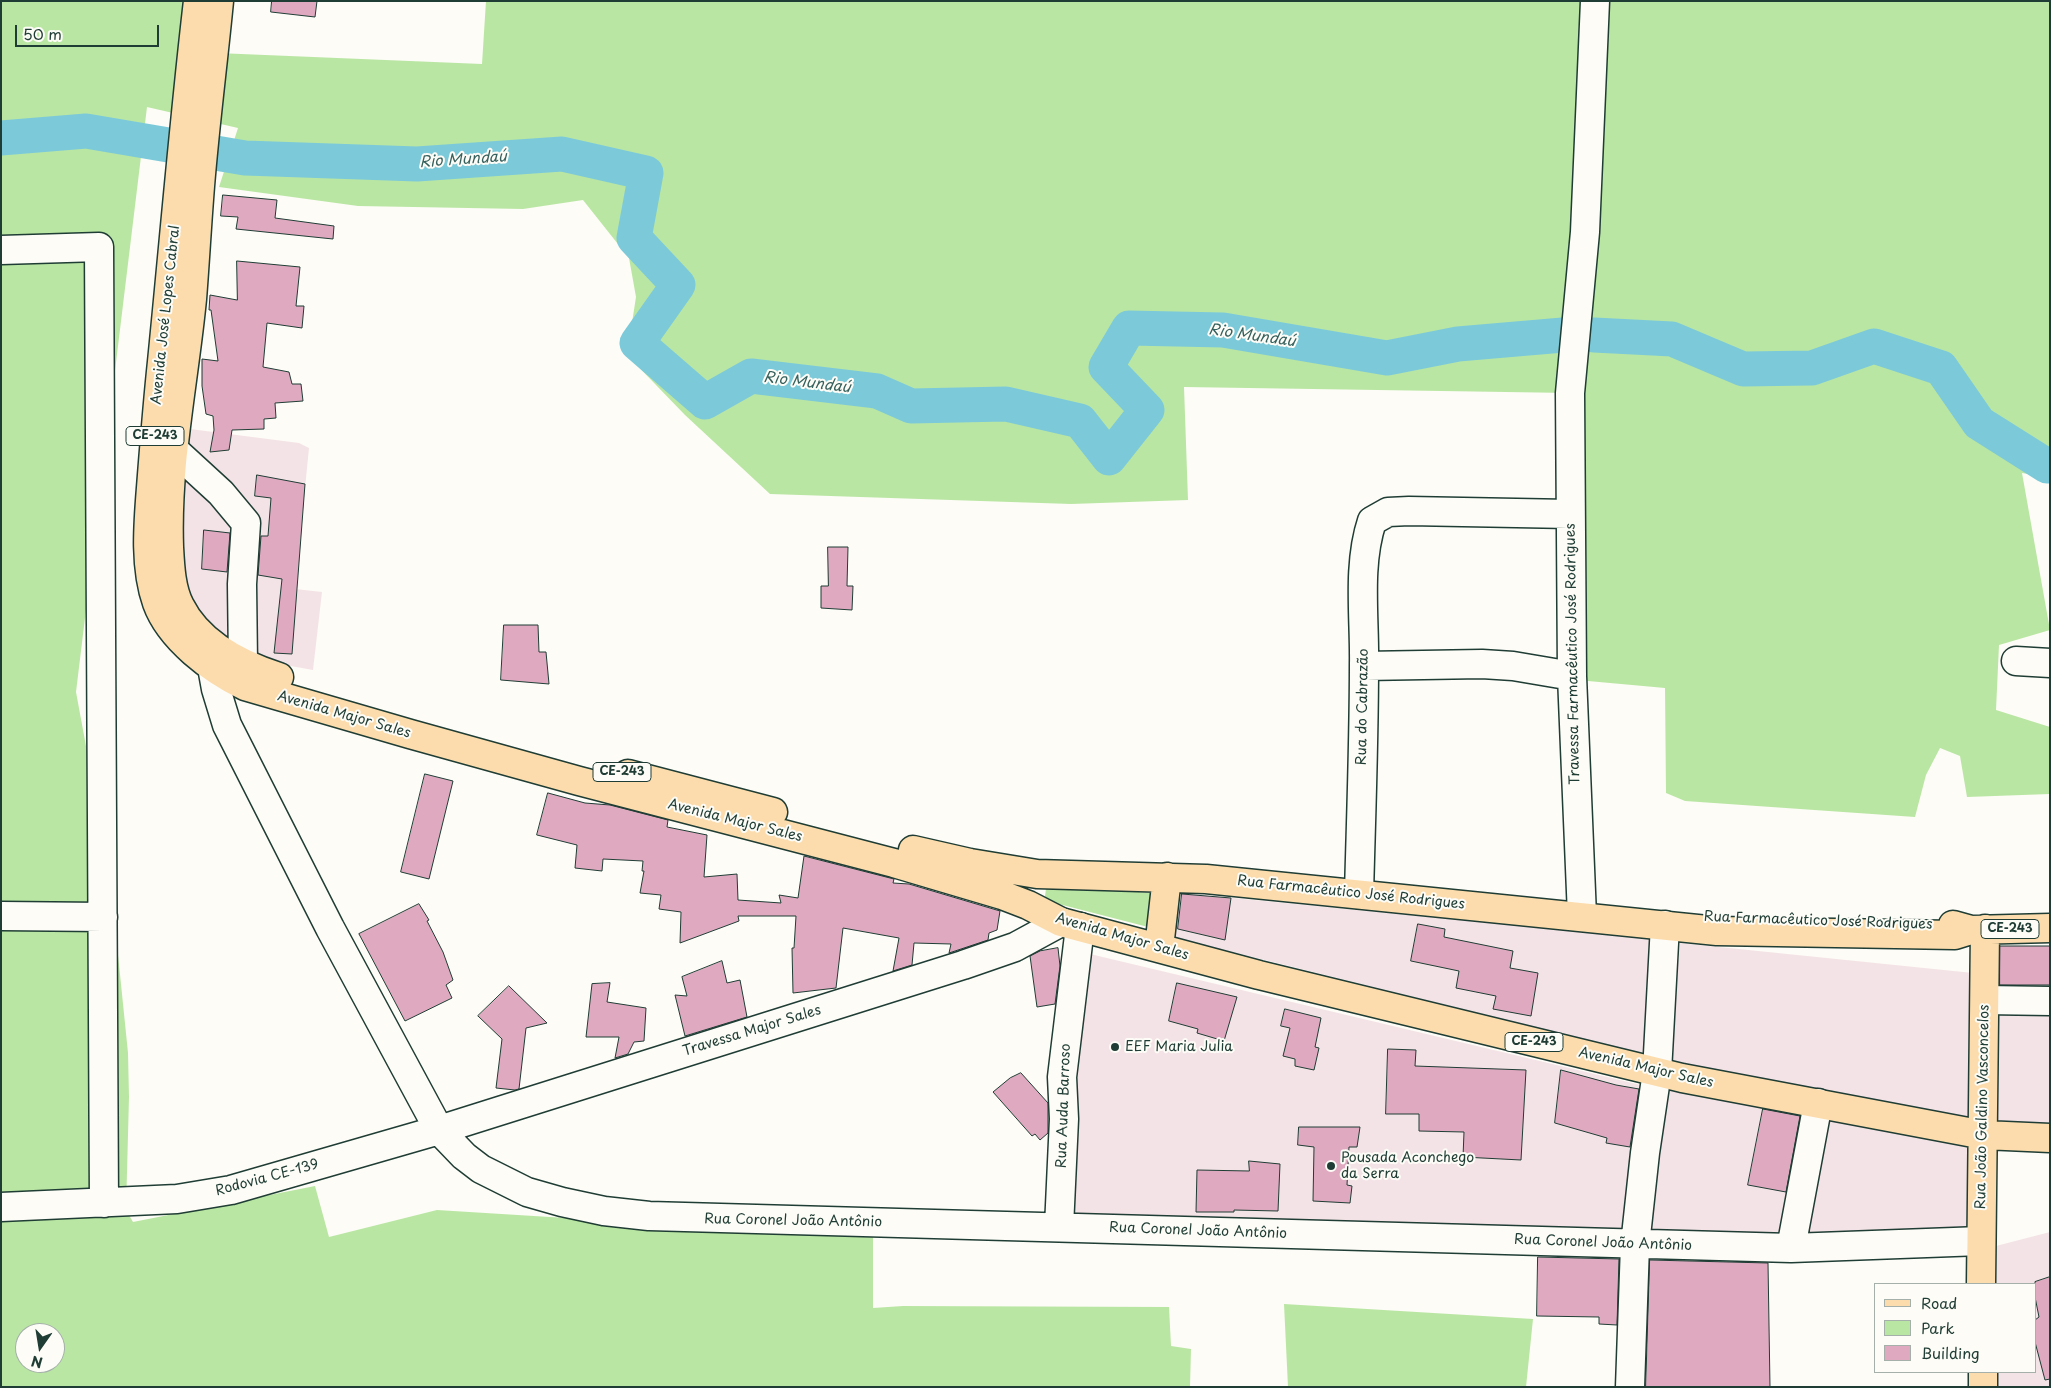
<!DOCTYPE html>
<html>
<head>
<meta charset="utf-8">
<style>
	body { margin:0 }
	#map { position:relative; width:2051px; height:1388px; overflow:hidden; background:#fdfcf7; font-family:"Playpen Sans",sans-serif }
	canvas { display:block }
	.frame { position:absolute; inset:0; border:2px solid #1f3d34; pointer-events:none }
	.legend { position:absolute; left:1874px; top:1283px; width:162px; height:90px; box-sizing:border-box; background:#fdfcf7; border:1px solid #a4b0a9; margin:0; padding:6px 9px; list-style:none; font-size:15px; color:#1f3d34 }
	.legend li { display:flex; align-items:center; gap:10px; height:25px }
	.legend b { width:25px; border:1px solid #a4b0a9 }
	.north { position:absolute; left:15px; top:1323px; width:50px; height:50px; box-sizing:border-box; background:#fdfcf7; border:1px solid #a4b0a9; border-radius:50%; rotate:193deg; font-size:14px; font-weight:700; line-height:20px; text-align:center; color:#1f3d34 }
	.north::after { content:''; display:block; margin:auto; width:18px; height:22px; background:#1f3d34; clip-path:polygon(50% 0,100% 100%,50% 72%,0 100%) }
	.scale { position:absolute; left:15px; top:25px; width:144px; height:22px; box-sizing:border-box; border:2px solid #1f3d34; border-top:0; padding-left:6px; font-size:15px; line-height:18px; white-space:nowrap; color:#1f3d34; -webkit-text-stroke:4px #fdfcf7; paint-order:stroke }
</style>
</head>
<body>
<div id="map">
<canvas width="2051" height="1388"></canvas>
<div class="frame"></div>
<ul class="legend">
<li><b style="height:6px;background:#fcdcac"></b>Road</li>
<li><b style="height:14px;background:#bae6a3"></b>Park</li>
<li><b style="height:14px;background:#dfa9c0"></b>Building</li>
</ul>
<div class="north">N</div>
<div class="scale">50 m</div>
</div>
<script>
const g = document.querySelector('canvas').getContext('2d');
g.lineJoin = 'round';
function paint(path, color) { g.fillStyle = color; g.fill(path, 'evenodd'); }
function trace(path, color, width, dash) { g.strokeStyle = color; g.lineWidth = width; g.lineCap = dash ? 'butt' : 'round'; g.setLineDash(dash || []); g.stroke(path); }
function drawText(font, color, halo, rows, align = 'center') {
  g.font = font + ' "Playpen Sans",sans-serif'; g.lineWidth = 4; g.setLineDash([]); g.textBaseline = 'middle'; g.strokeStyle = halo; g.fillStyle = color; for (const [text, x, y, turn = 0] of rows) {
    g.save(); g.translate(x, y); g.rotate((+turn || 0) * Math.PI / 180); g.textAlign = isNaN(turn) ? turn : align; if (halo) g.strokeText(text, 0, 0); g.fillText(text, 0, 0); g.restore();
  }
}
const built = new Path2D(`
	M190 429 299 443 309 448 295 589 322 592 313 670 263 661 217 636 190 602 181 551Z
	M1182 893 1655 939 1648 1055 1172 937Z
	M1680 943 1973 973 1972 1121 1669 1065Z
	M1090 954 1645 1086 1624 1234 1063 1219 1067 1122Z
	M1995 1011 2050 1012V1125H1995Z
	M1665 1090 1973 1142 1970 1230 1650 1234Z
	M2050 1232V1387H1996V1372H2035V1284H1996V1246Z`);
const green = new Path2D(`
	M1 1H196L193 52 482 64 486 1H2050V478L2022 473 2050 630 1999 645 1996 710 2050 727V794L1967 797 1960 756 1940 748 1926 775 1915 817 1685 801 1666 793 1665 688 1588 681 1573 682 1570 393 1184 387 1188 500 1071 504 770 494 685 415 627 355 636 297 629 258 583 200 523 209 358 206 219 187 238 128 147 107 76 692 110 876 128 1053 129 1097 126 1210 133 1222 315 1186 329 1237 437 1210 873 1237V1308L903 1306 1169 1307 1171 1346 1191 1349 1190 1387H1ZM25 1333H55V1363H25Z
	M1054 886 1152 893 1148 927 1047 901 1045 896 1046 889Z
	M1284 1304 1533 1319 1526 1387H1288Z`);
const river = new Path2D(`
	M1 138 86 131 245 158 417 164 562 154 646 173 634 238 678 285 637 343 705 402 751 376 877 391 911 406 1006 404 1080 421 1109 458 1147 410 1106 367 1129 328 1223 330 1387 358 1458 344 1563 335
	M1594 335 1672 339 1743 369 1812 368 1874 346 1941 368 1979 423 2047 466 2050 465`);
const building = new Path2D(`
	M272 1H317L315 17 271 12Z
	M223 195 277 200 275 218 334 226 333 239 236 229 238 217 221 216Z
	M237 261 300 267 296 306H304L302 328 267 323 263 367 289 372 292 384H301L303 401 275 403 276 418 264 419V429L232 430 229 450 210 452 214 430 213 416 206 414 202 386V359L218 361 211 310H209L210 295 237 300Z
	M257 475 305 484 292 654 274 653 282 579 258 575 261 536H268L271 498 255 496Z
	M204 530 230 533 227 572 202 569Z
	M828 547H848L847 586H853L852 610 821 608V586H828Z
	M504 625H538L539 652H546L549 684 501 680Z
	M425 774 453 781 429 879 401 872Z
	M548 793 585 803 610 805 668 820 667 827 707 835 704 877 737 874 738 900 781 903 779 895 798 898 804 856 894 879 893 883 909 884 1000 911 997 930 989 933 988 940 949 953 951 944 914 943 912 965 893 971 899 938 843 928 836 988 793 993 792 948H794L796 916H738L739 921 680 943 681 912 659 909 661 895 640 893 644 871H642L643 861 603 859 602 871 575 868 577 845 537 835Z
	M1182 894 1231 898 1225 940 1178 929Z
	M419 904 429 920 427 921 443 952 453 980 446 985 452 998 405 1021 359 934Z
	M1418 924 1445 929 1444 937 1513 951 1510 968 1538 973 1531 1016 1493 1009 1496 996 1456 988 1459 971 1411 961Z
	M2000 946H2050V985H2000Z
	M1058 948 1060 966 1055 1004 1037 1007 1030 956 1040 951Z
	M722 961 727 983 740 980 747 1017 685 1036 675 995 687 996 682 977Z
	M610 983 607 1002 646 1008 644 1041 634 1042 628 1054 615 1058 619 1037H586L592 984Z
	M1177 983 1237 997 1224 1041 1197 1033 1198 1029 1169 1021Z
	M509 986 547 1023 526 1028 519 1089 515 1090 496 1088 502 1039 478 1016Z
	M1285 1009 1321 1018 1315 1047 1319 1048 1314 1070 1295 1066V1059L1283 1056 1290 1028 1281 1026Z
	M1388 1049 1416 1050 1415 1066 1526 1070 1521 1160 1463 1157 1464 1132 1419 1131V1114H1386Z
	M1561 1070 1616 1085 1639 1089 1630 1147 1606 1143 1607 1138 1555 1123Z
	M1021 1073 1048 1103V1133L1040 1140 1035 1134 1032 1136 993 1092 1010 1078Z
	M1763 1109 1800 1116 1786 1192 1748 1185Z
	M1299 1127H1360L1357 1147H1349L1347 1185 1352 1186 1350 1203 1313 1201 1314 1147 1298 1145Z
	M1249 1161 1280 1164 1278 1211 1234 1210V1212H1196L1197 1170 1249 1171Z
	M1538 1257 1619 1259 1617 1325 1599 1324V1317L1537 1316Z
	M1650 1260 1768 1263 1770 1387H1646Z
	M2050 1277V1379L2045 1380 2035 1342V1320L2039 1317 2035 1297V1282Z`);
const minor = new Path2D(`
	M1 250 99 247 104 1203
	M173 449 221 493 246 523 242 584 243 663
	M215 647 212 667 216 689 227 725 330 928 439 1130 464 1156 481 1169 527 1192 562 1202 604 1211 649 1216 1791 1248 1981 1241
	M2016 661 2050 663
	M1364 666 1482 664 1513 666 1572 676
	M1359 894C1361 818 1364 741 1364 665 1365 619 1357 566 1372 521L1388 512 1409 511 1570 514
	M1 916 103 917
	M1582 916 1572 676 1570 393 1585 232 1595 1
	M1985 1000 2050 1001
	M1 1207 177 1199 231 1190 439 1130 963 965 1015 947 1061 922
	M1059 1227 1064 1119 1062 1077 1080 927
	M1791 1248 1818 1103
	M1630 1387 1635 1245 1645 1153 1657 1072 1665 925`);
const major = new Path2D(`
	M198 1C184 121 174 242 162 362 158 400 155 437 152 475 149 516 143 563 157 603 170 639 212 670 245 686L410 734 579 781 894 863 1002 895 1028 905 1061 922 1259 975 1682 1078 1984 1135 2050 1138
	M219 1C213 63 205 124 200 186 197 223 195 261 192 299 184 381 166 464 169 547 170 566 171 589 180 606 199 644 241 665 279 677
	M628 774 773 812
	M913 850 970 863 1037 874 1206 879 1717 931 1955 935 1971 930
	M1953 925 1971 930 2050 928
	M1159 948 1167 877
	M1981 1284 1985 929
	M1983 1372V1387`);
const markers = [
	[1115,1047,5,"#1f3d34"],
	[1331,1166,5,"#1f3d34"]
];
const shields = [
	[155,436,58],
	[622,772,58],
	[2010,929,58],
	[1534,1042,58]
];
const shieldNames = [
	["CE-243",155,436],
	["CE-243",622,772],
	["CE-243",2010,929],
	["CE-243",1534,1042]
];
const streetNames = [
	["Avenida José Lopes Cabral",166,315,-84],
	["Travessa Farmacêutico José Rodrigues",1573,654,-91],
	["Rua do Cabrazão",1363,707,-89],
	["Avenida Major Sales",344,715,16],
	["Avenida Major Sales",735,821,14],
	["Rua Farmacêutico José Rodrigues",1351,893,6],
	["Rua Farmacêutico José Rodrigues",1818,921,2],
	["Avenida Major Sales",1122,937,16],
	["Travessa Major Sales",752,1031,-17],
	["Avenida Major Sales",1646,1068,13],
	["Rua Auda Barroso",1064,1106,-88],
	["Rua João Galdino Vasconcelos",1983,1107,-89],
	["Rodovia CE-139",267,1178,-15],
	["Rua Coronel João Antônio",793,1221,1],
	["Rua Coronel João Antônio",1198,1231,2],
	["Rua Coronel João Antônio",1603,1243,2]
];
const poiNames = [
	["EEF Maria Julia",1125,1047],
	["Pousada Aconchego",1341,1158],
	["da Serra",1341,1174]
];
const waterNames = [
	["Rio Mundaú",463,160,-4],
	["Rio Mundaú",1252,336,8],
	["Rio Mundaú",807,383,7]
];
paint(built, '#f4e3e6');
paint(green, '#bae6a3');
trace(river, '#7ccad9', 35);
paint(building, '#dfa9c0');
trace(building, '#1f3d34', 1);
trace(minor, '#1f3d34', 31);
trace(major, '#1f3d34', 31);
trace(minor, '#fdfcf7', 28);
trace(major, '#fcdcac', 28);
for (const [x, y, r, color] of markers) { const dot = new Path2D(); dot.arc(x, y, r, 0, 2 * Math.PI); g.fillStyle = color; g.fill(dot); trace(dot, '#fdfcf7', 2); }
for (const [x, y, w] of shields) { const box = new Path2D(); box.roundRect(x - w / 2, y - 9.5, w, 19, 4); g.fillStyle = '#fdfcf7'; g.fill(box); trace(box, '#1f3d34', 1); }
drawText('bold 12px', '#1f3d34', null, shieldNames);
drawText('14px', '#1f3d34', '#fdfcf7', streetNames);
drawText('14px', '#1f3d34', '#fdfcf7', poiNames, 'left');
drawText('italic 15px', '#36605d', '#fdfcf7', waterNames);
</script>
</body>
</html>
